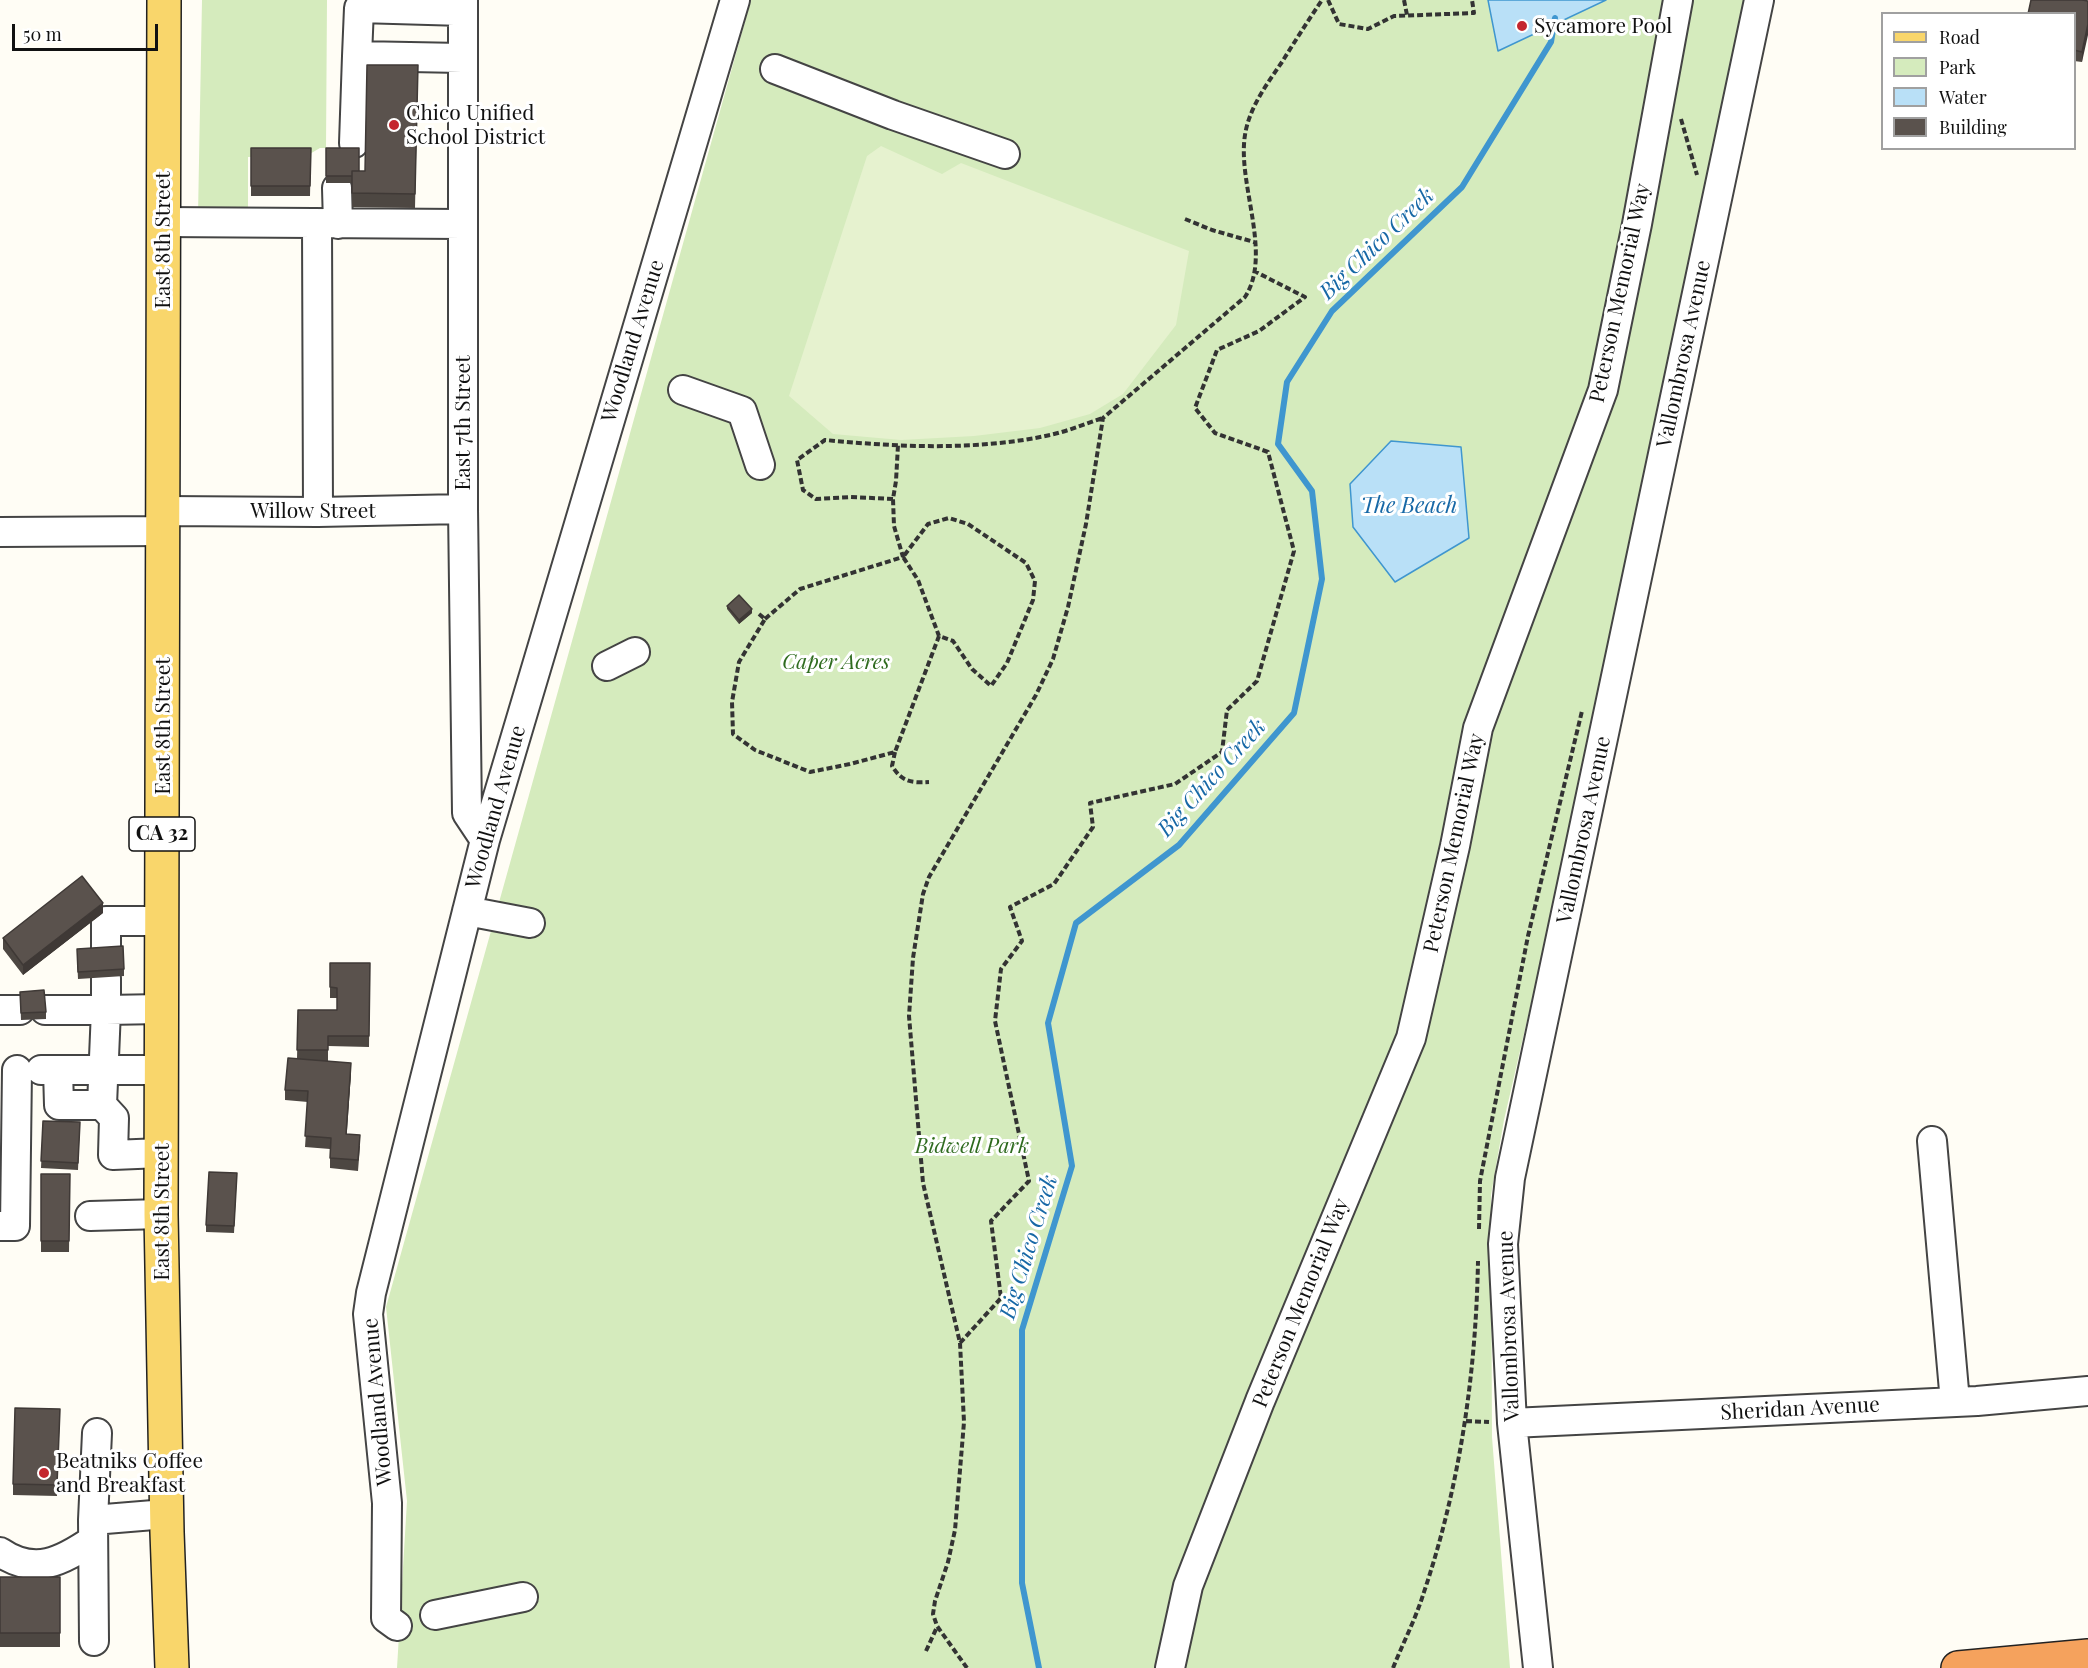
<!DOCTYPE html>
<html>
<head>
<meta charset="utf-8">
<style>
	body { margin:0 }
	#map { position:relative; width:2088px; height:1668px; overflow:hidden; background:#fffdf5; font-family:"Playfair Display",serif }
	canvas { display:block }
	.legend { position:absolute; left:1881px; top:12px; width:195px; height:138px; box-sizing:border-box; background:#fff; border:2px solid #a0a0a0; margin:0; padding:8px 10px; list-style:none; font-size:18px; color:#111 }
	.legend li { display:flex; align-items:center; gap:12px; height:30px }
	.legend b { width:30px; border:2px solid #a0a0a0 }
	.scale { position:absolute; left:12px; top:24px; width:146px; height:27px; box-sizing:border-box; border:3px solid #111; border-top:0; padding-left:8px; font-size:18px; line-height:21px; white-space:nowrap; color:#111; -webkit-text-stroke:4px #fff; paint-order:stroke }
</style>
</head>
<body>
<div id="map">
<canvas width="2088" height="1668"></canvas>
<ul class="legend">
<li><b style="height:8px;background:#f9d66b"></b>Road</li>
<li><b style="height:16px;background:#d5ebbd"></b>Park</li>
<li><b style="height:16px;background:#b9e0f7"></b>Water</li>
<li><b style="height:16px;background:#5a524d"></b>Building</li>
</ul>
<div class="scale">50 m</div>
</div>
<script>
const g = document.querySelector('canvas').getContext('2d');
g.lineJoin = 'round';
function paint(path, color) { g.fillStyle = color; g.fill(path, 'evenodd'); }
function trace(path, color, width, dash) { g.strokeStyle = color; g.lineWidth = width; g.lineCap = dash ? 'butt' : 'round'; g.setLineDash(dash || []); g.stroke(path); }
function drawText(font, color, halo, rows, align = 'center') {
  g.font = font + ' "Playfair Display",serif'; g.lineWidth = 6; g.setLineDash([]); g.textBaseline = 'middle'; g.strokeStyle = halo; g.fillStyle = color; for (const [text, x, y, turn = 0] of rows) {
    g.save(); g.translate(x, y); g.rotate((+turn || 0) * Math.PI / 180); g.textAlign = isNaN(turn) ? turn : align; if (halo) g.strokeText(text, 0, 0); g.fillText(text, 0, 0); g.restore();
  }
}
const green = new Path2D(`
	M202 0H327L326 148H320L308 155 248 157V215H198Z
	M751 0H1745L1582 783 1504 1120 1491 1195 1492 1437 1510 1668H397L407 1501 386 1307Z`);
const pitch = new Path2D(`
	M881 146 942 174 961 163 1189 251 1176 325 1123 394 1090 414 1040 428 974 436 901 440 833 434 789 396 867 156Z`);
const water = new Path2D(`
	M1488 0H1606L1498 51Z
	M1391 441 1461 447 1469 538 1395 582 1353 527 1350 484Z`);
const stream = new Path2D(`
	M1039 1668 1022 1583V1330L1072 1166 1048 1023 1076 923 1179 845 1294 713 1322 579 1312 491 1278 444 1287 382 1332 311 1462 187 1551 42 1555 18`);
const path = new Path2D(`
	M1328 0 1339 24 1368 29 1394 16 1474 13 1472 0
	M1404 0 1407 15
	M1681 119 1697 175
	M1185 219 1212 230 1254 242
	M893 499 851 497 816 499 803 490 797 460 825 440C899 447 977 451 1050 435 1068 431 1085 424 1103 418
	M759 614 765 619 739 662 732 702 733 734 755 750 810 772 850 764 895 752 939 636 953 641 972 669 991 686 1007 663 1033 600 1035 581 1026 563 968 524 949 518 928 524 903 557 918 580 939 636
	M765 619 800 589 903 557 894 526 893 499 896 481 898 445
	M895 752 892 766C902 782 911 783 929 782
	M1479 1229 1480 1181 1528 936 1582 711
	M960 1343 1001 1298 991 1221 1029 1181 995 1021 1001 969 1022 941 1010 907 1054 884 1093 827 1090 803 1175 784 1222 752 1227 710 1257 681 1294 551 1268 452 1215 433 1195 408 1217 350 1259 331 1305 297 1254 271
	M1466 1421 1489 1422
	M926 1651 937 1627
	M967 1668 937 1626 933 1614 935 1601 948 1562 955 1530 964 1422 960 1343 923 1183 909 1016 913 958 923 894 929 877 1036 695 1053 659 1068 607 1086 524 1103 418 1245 297C1273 254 1237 184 1245 135 1249 108 1267 84 1282 62 1295 41 1308 21 1322 0
	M1393 1668C1403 1643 1416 1618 1424 1592 1460 1485 1476 1373 1478 1261`);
const minor = new Path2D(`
	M463 0V509L467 813 485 840
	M462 58 357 56 359 8 463 11
	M775 69 893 115 1005 154
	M354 143 357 56
	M337 188 338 224
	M163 222 462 224
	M317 224 318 512
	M683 390 742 411 760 465
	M164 511 318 512 463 509
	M0 532 164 531
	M607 666 635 652
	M467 911 530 923
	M106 954V921H162
	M0 1010H20
	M45 1010H106V978
	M41 1070H161
	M58 1070 59 1105H102L106 1010 162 1009
	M102 1105 114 1118 113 1155 161 1153
	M1932 1141 1955 1402
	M90 1216 161 1214
	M0 1226H15L17 1070
	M1512 1423 1977 1401 2088 1391
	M93 1520 97 1433
	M0 1552C35 1576 62 1561 93 1540
	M435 1615 523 1597
	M397 1626 386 1618 387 1503 368 1314 371 1293 485 840 735 0
	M94 1641 93 1520 166 1514
	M1170 1668 1188 1586 1260 1401 1411 1038 1455 846 1478 728 1603 390 1637 224 1678 0
	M1538 1668 1512 1423 1503 1244 1510 1178 1759 0`);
const major = new Path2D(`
	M164 0 161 1214 167 1532 172 1668`);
const highway = new Path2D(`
	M1958 1668 2088 1656`);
const wall = new Path2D(`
	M2031 0H2087L2082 62 2074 61V14Z
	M418 65 415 208 352 207V183H326V148L359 171H365Z
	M251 148H311L310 196H251Z
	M727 606 752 613 739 624 727 609Z
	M103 913 23 975 3 949V938Z
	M77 956 124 969V976L78 979Z
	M330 963H370L369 1047 328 1046V1061L351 1073 346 1135 360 1146 358 1171 330 1168V1149L305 1147 308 1102 285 1100V1090L297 1059 298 1010H337V998H330Z
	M20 992 46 1012V1019L21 1020Z
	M43 1121 80 1122 78 1170 41 1168Z
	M237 1173 234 1233 206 1232V1225Z
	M41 1174H70L69 1252H41Z
	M60 1409 57 1496 13 1495V1484Z
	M0 1577H60V1647H0Z`);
const shadedWall = new Path2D(`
	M2088 24V35L2082 62V52Z
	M752 609V613L739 624V620Z
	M103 903V913L23 975V965Z
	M351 1063V1073L346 1145V1134Z`);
const building = new Path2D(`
	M2031 0H2082L2088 1V24L2082 52 2074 50V14H2028Z
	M367 65H418L415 194 352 193V171H365Z
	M251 148H311L310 186H251Z
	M326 148H359V171H352V176H326Z
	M739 595 752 609 739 620 727 606Z
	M82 876 103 903 23 965 3 938Z
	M123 946 124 969 78 972 77 949Z
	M330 963H370L369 1036H328V1050H297L298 1010H337V988L330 987Z
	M44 990 46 1012 21 1013 20 992Z
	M288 1058 351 1063 346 1134 360 1135 358 1160 330 1158 331 1138 305 1136 308 1091 285 1090Z
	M43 1121 80 1122 78 1163 41 1161Z
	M209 1172 237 1173 234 1226 206 1225Z
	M41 1174H70L69 1241H41Z
	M15 1408 60 1409 57 1485 13 1484Z
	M0 1577H60V1633H0Z`);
const markers = [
	[1522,26,6,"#c4262e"],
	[394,125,6,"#c4262e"],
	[44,1473,6,"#c4262e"]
];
const shields = [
	[162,834,66]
];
const shieldNames = [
	["CA 32",162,834]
];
const poiNames = [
	["Sycamore Pool",1534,26],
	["Chico Unified",406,113],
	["School District",406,137],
	["Beatniks Coffee",56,1461],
	["and Breakfast",56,1485]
];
const streetNames = [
	["East 8th Street",163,240,-90],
	["Peterson Memorial Way",1620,293,-78],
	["Woodland Avenue",633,341,-73],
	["Vallombrosa Avenue",1684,354,-78],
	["East 7th Street",463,423,-90],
	["Willow Street",313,511],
	["East 8th Street",163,726,-90],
	["Woodland Avenue",496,807,-74],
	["Vallombrosa Avenue",1584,830,-78],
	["Peterson Memorial Way",1454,843,-78],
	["East 8th Street",162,1212,-90],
	["Peterson Memorial Way",1301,1303,-68],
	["Vallombrosa Avenue",1509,1326,-92],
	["Woodland Avenue",378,1402,-95],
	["Sheridan Avenue",1800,1409,-3]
];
const parkNames = [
	["Caper Acres",836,662],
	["Bidwell Park",972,1146]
];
const waterNames = [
	["Big Chico Creek",1377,244,-44],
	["The Beach",1409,506],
	["Big Chico Creek",1212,778,-48],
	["Big Chico Creek",1029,1247,-73]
];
paint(green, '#d5ebbd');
paint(pitch, '#e6f2cf');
paint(water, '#b9e0f7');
trace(water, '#3f96cf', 1.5);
trace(stream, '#3f96cf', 6);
trace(minor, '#444', 32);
trace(major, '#222', 36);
trace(highway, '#222', 36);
trace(path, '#333', 4, [6, 3]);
trace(minor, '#fff', 28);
trace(major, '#f9d66b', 33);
trace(highway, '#f5a25d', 33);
paint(wall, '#4d4742');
paint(shadedWall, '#3f3936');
paint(building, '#5a524d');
trace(building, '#3f3936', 1.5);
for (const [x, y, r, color] of markers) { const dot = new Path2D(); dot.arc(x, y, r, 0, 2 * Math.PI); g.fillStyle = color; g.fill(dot); trace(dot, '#fff', 2); }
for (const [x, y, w] of shields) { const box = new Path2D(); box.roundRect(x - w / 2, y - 17, w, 34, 4.5); g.fillStyle = '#fff'; g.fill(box); trace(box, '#111', 1.5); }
drawText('bold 20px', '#111', null, shieldNames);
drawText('21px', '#111', '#fff', poiNames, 'left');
drawText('21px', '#111', '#fff', streetNames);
drawText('italic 21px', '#2f6b1f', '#fff', parkNames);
drawText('italic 22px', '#1768a6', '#fff', waterNames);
</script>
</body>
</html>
